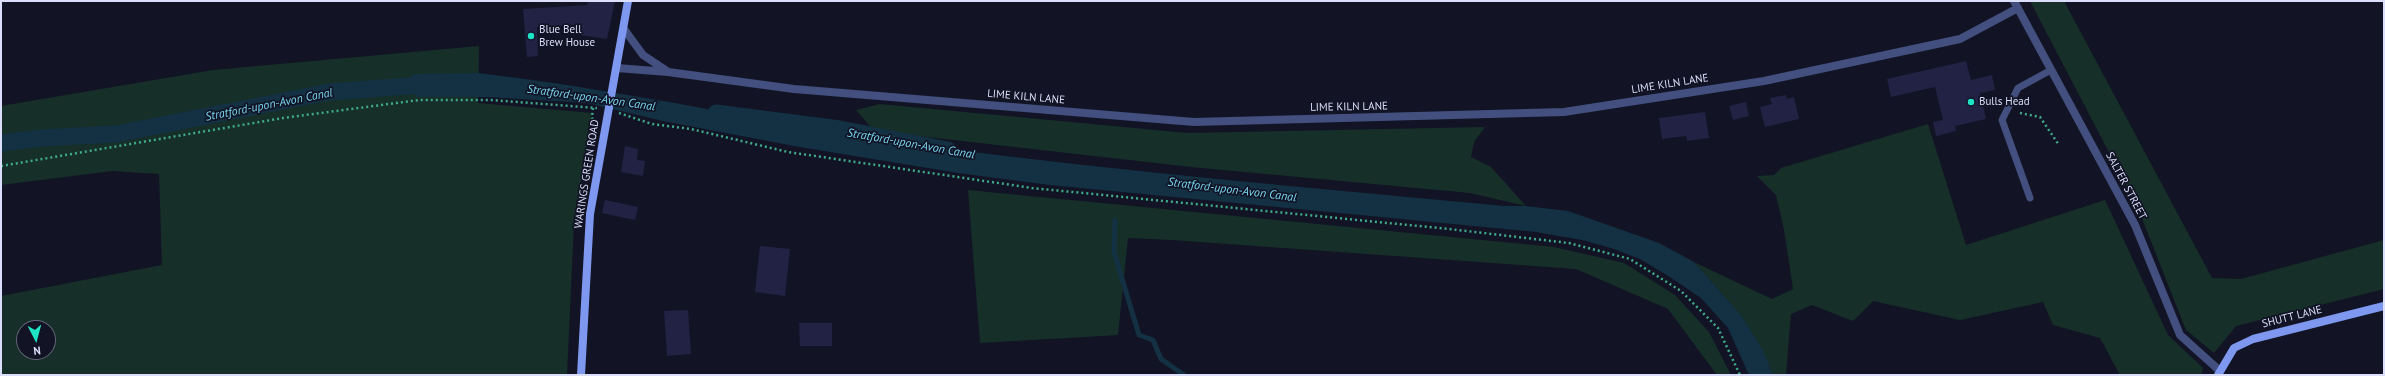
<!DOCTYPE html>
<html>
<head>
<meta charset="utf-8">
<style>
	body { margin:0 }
	#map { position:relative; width:2385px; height:376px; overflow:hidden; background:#121425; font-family:"PT Sans",sans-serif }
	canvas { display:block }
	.frame { position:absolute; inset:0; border:2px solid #dbdffb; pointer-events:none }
	.north { position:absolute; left:16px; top:320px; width:40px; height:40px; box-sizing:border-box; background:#121425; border:1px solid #62657b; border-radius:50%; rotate:174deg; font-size:11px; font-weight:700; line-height:16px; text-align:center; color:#dbdffb }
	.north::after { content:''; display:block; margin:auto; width:14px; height:18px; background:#1fe3c6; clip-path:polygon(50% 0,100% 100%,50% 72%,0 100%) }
</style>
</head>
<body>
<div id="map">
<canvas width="2385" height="376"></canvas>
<div class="frame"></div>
<div class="north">N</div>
</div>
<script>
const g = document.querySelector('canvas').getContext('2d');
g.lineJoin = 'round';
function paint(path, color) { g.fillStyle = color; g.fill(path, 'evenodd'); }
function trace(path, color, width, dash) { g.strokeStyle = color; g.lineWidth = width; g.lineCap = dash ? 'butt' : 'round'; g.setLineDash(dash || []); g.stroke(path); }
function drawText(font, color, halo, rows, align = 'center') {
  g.font = font + ' "PT Sans",sans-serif'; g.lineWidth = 3.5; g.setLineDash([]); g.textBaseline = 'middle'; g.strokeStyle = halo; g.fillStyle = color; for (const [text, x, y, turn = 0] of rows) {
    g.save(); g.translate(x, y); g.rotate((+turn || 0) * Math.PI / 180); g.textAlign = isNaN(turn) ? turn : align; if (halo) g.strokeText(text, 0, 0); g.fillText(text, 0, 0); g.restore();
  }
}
const green = new Path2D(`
	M2030 1H2064L2212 278 2241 279 2384 240V289L2236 326 2214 353 2186 330 2137 206Z
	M479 46 478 103 592 113 574 223 567 375H1V296L162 265 159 174 112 171 1 185V106L213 70ZM24 328H48V352H24Z
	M880 104 1187 133 1485 127 1474 142 1471 157 1491 167 1526 206 1470 193 1191 167 874 131 856 110Z
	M1928 124 1966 245 2105 200 2168 335 2203 368 2201 375H2120L2100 338 2053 325 2043 302 1960 320 1873 301 1853 321 1812 305 1791 314 1786 375H1773C1756 330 1726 298 1694 262L1772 299 1793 289 1784 230 1776 195 1757 176 1774 175 1781 168Z
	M968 190 1554 247 1624 263 1675 295 1709 332 1731 375H1717L1668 309 1576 269 1172 240 1128 238 1118 335 980 343Z`);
const water = new Path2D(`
	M478 73C518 78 557 83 597 90 706 107 815 131 925 146 1118 171 1311 188 1504 206H1526L1568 211 1659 243 1694 262 1741 315 1763 350 1773 375H1749L1728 328 1701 298 1670 277 1640 259 1611 248 1582 240 1536 232 1050 185 958 173 794 146 663 121 587 103 487 97H415L412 74Z`);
const stream = new Path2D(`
	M1115 220 1114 252 1139 335 1153 340 1161 359 1184 375`);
const canal = new Path2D(`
	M716 113 840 129 948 150
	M1 143 41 138 116 134 329 92 435 84`);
const building = new Path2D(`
	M588 1H615L607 39 573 34 574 25 537 27 538 56 527 57 523 9 587 5Z
	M1966 61 1971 80 1992 75 1995 90 1980 93 1986 119 1955 126 1956 131 1936 136 1933 122 1943 120 1935 87 1891 97 1887 79Z
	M1786 95 1787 99 1794 97 1799 119 1765 127 1760 107 1772 104 1770 98Z
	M1746 102 1749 116 1733 120 1729 106Z
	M1705 112 1709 138 1687 141 1686 136 1662 139 1659 118Z
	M625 146 638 149 637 160 645 161 643 176 621 172Z
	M605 200 638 207 635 220 602 213Z
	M760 246 790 249 785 296 755 292Z
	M688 310 691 354 667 356 664 311Z
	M799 323H832V346H800Z`);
const path = new Path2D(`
	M593 108 592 118 594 120
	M619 113 652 124 691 129 788 152 1032 188 1449 229 1569 243 1630 259 1681 291 1718 328 1740 375
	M2020 113 2040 117 2059 145
	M1 166 283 118 419 100H491L597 108`);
const lane = new Path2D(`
	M2030 198 2002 120 2018 88 2051 70`);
const street = new Path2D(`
	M2014 1 2135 225 2180 335 2220 371
	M624 29 643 55 667 71
	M617 68 668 72 794 89 1194 122 1564 112 1764 81 1960 39 2018 8`);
const secondary = new Path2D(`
	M581 375 590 214 628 1
	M2218 375 2234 348 2253 339 2384 306`);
const markers = [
	[531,36,4,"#1fe3c6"],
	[1971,102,4,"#1fe3c6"]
];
const poiNames = [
	["Blue Bell",539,30],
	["Brew House",539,43],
	["Bulls Head",1979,102]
];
const streetNames = [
	["LIME KILN LANE",1670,84,-9],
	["LIME KILN LANE",1026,97,5],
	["LIME KILN LANE",1349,107,-1],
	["WARINGS GREEN ROAD",587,174,-81],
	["SALTER STREET",2126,186,62],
	["SHUTT LANE",2292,317,-14]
];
const waterNames = [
	["Stratford-upon-Avon Canal",591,98,8],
	["Stratford-upon-Avon Canal",269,105,-11],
	["Stratford-upon-Avon Canal",911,144,10],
	["Stratford-upon-Avon Canal",1232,190,7]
];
paint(green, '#162f28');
paint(water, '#133143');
trace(stream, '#133143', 5);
trace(canal, '#133143', 17);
paint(building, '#212244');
trace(path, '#3fab8a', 2.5, [2, 3]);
trace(lane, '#43507f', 7);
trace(street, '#43507f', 8);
trace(secondary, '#7e97ef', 8);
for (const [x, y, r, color] of markers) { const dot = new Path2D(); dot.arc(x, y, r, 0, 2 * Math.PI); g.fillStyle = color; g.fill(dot); trace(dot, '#121425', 1.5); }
drawText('11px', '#dbdffb', '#121425', poiNames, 'left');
drawText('11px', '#dbdffb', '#121425', streetNames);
drawText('italic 12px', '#76d4ee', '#121425', waterNames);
</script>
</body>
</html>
